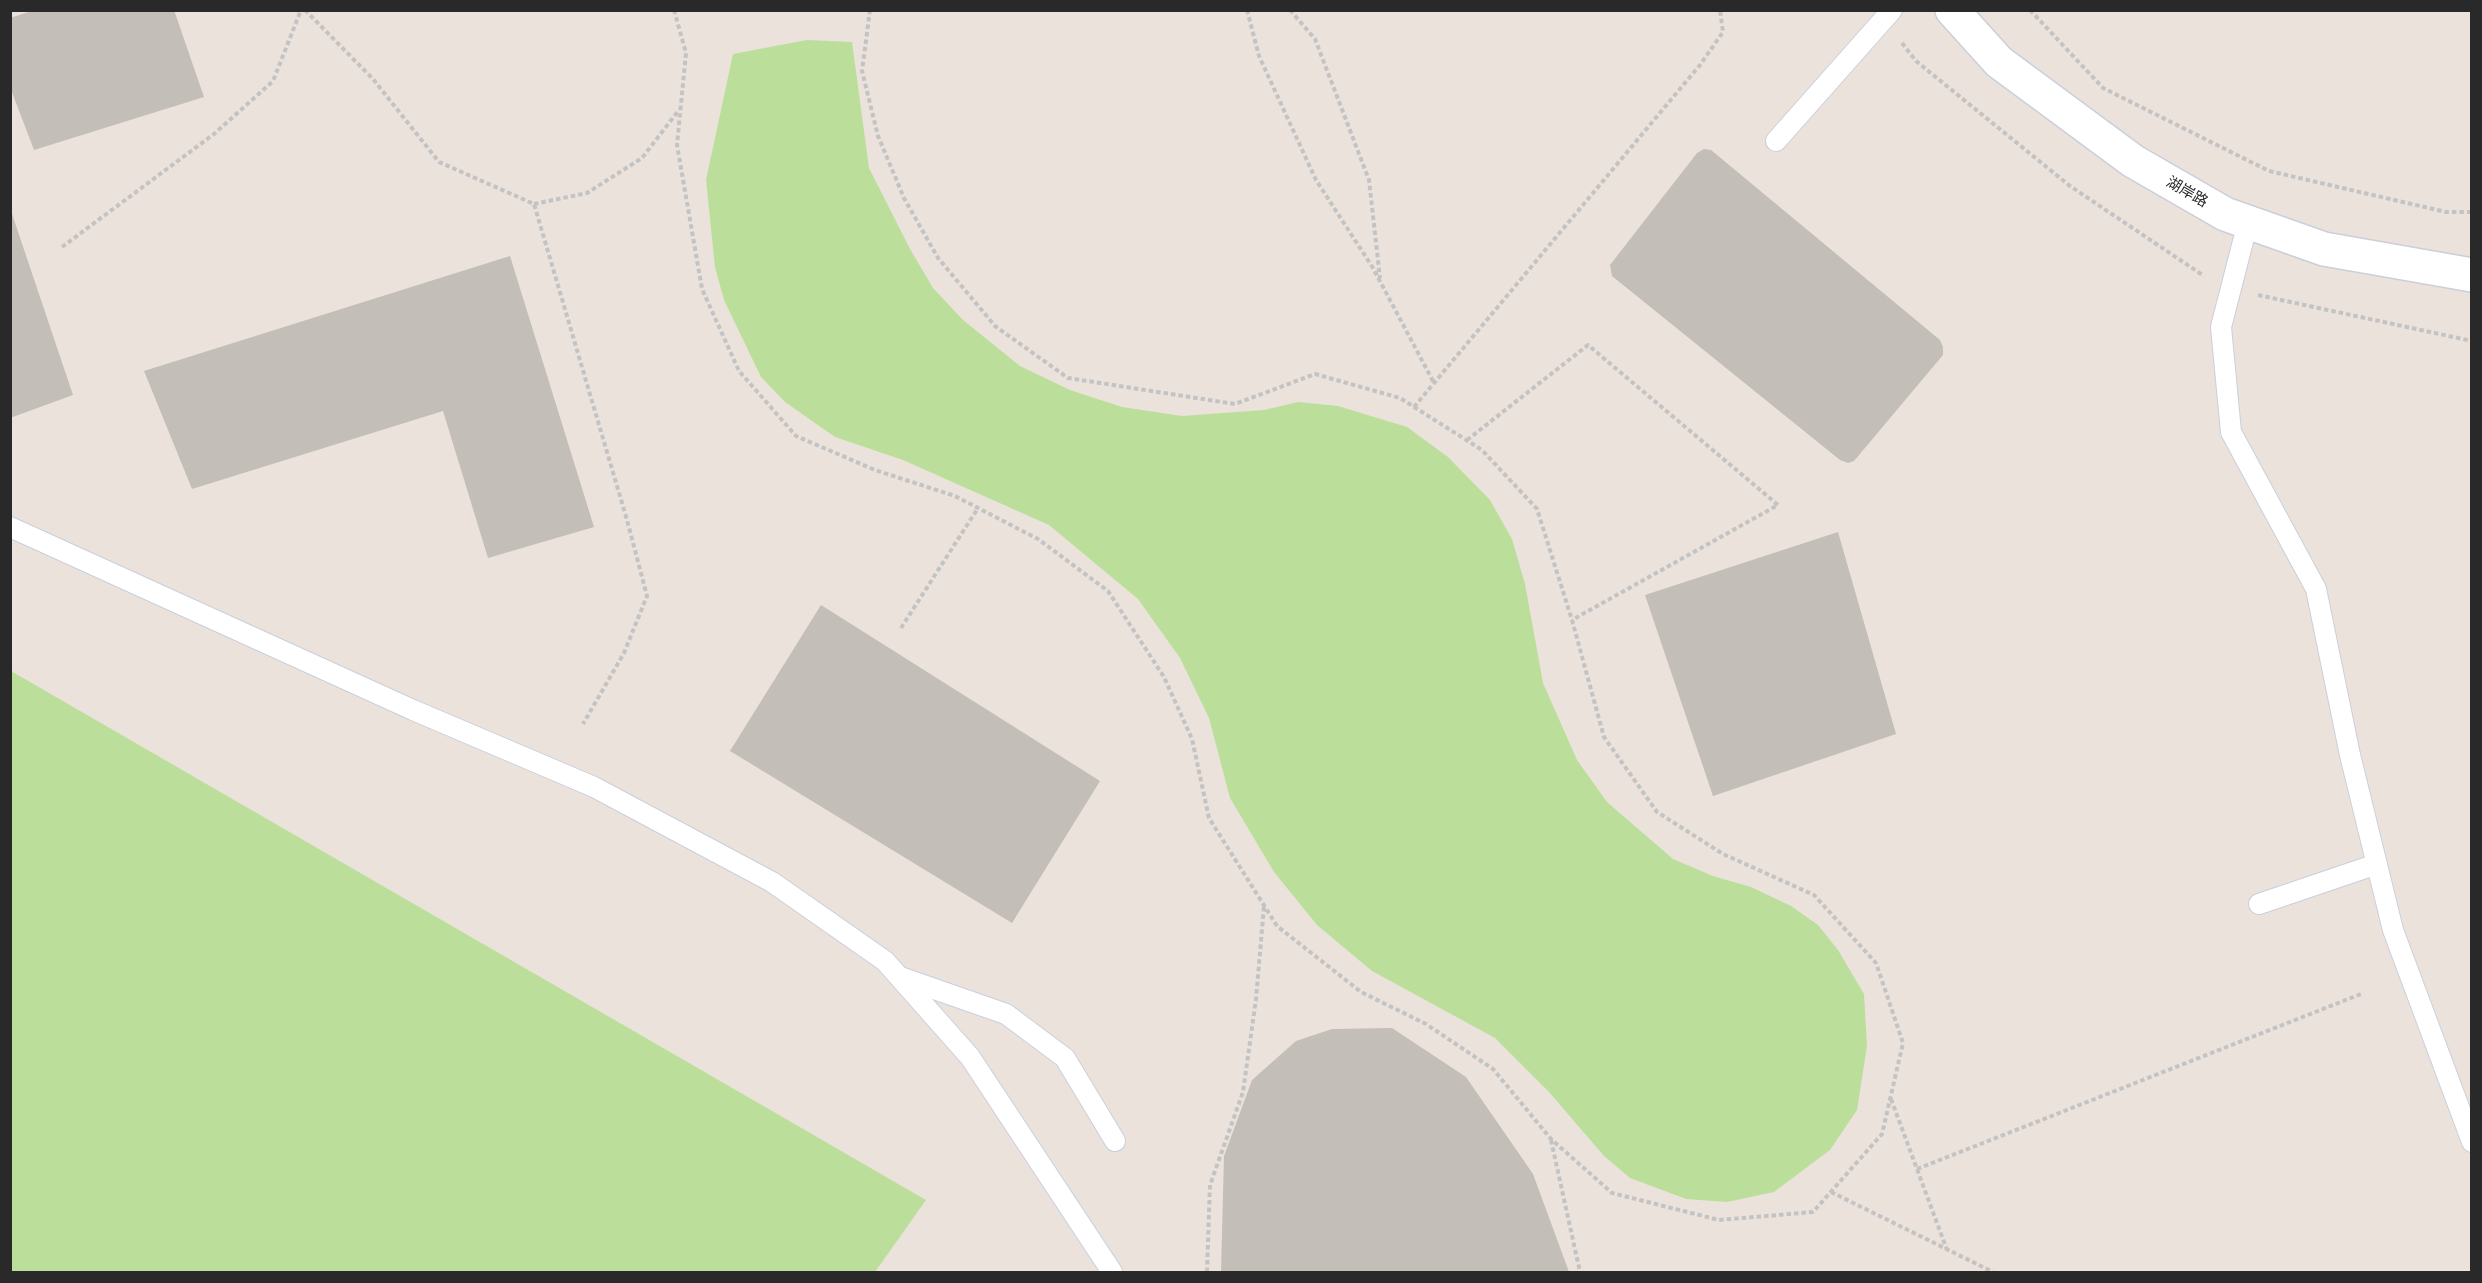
<!DOCTYPE html>
<html>
<head>
<meta charset="utf-8">
<style>
	body { margin:0 }
	#map { position:relative; width:2482px; height:1283px; overflow:hidden; background:#ebe2dc; font-family:"Asap Condensed",sans-serif }
	canvas { display:block }
	.frame { position:absolute; inset:0; border:12px solid #292929; pointer-events:none }
</style>
</head>
<body>
<div id="map">
<canvas width="2482" height="1283"></canvas>
<div class="frame"></div>
</div>
<script>
const g = document.querySelector('canvas').getContext('2d');
g.lineJoin = 'round';
function paint(path, color) { g.fillStyle = color; g.fill(path, 'evenodd'); }
function trace(path, color, width, dash) { g.strokeStyle = color; g.lineWidth = width; g.lineCap = dash ? 'butt' : 'round'; g.setLineDash(dash || []); g.stroke(path); }
function drawText(font, color, halo, rows, align = 'center') {
  g.font = font + ' "Asap Condensed","Noto Sans SC",sans-serif'; g.lineWidth = 4.5; g.setLineDash([]); g.textBaseline = 'middle'; g.strokeStyle = halo; g.fillStyle = color; for (const [text, x, y, turn = 0] of rows) {
    g.save(); g.translate(x, y); g.rotate((+turn || 0) * Math.PI / 180); g.textAlign = isNaN(turn) ? turn : align; if (halo) g.strokeText(text, 0, 0); g.fillText(text, 0, 0); g.restore();
  }
}
const green = new Path2D(`
	M807 40 852 42 869 168 910 249 933 288 963 320 1020 366 1070 390 1122 407 1182 416 1264 410 1298 402 1338 406 1407 427 1448 457 1490 500 1512 539 1525 584 1543 683 1577 760 1607 802 1673 859 1713 876 1751 887 1791 906 1818 925 1838 950 1864 994 1867 1046 1857 1110 1830 1150 1774 1192 1727 1202 1686 1199 1630 1178 1604 1156 1549 1092 1495 1038 1372 971 1317 925 1274 872 1230 798 1209 718 1180 658 1138 599 1049 525 903 460 835 437 785 402 761 377 724 300 715 267 706 180 733 54Z
	M10 671H11L926 1200 875 1272H11Z`);
const building = new Path2D(`
	M35 10H174L204 97 34 150 10 87V18Z
	M1704 149 1711 150 1940 340 1943 347V355L1854 461 1848 463 1840 460 1612 276 1610 265 1697 153Z
	M10 208 73 395 10 418Z
	M510 256 594 527 488 558 443 411 192 489 144 371Z
	M1838 532 1896 734 1713 796 1645 595Z
	M821 605 1100 781 1012 923 730 751Z
	M1392 1028 1466 1077 1533 1174 1569 1272H1221L1224 1156 1252 1080 1296 1041 1332 1029Z`);
const path = new Path2D(`
	M305 10 373 79 439 162 534 204 627 520 647 596 624 653 583 724
	M674 10 686 53 677 145 702 289 739 371 796 436 875 470 955 496 1038 539 1108 591 1164 677 1192 739 1209 818 1277 926 1361 992 1426 1024 1493 1069 1551 1139 1612 1193 1719 1220 1813 1212 1882 1134 1903 1043 1876 963 1814 895 1723 854 1657 812 1604 737 1572 620 1537 509 1482 450 1400 398 1315 374 1235 404 1068 378 995 326 938 258 904 198 878 136 862 71 870 10
	M1247 10 1259 56 1316 180 1373 268 1434 383
	M1290 10 1315 39 1369 180 1380 278
	M2030 10 2103 88 2269 171 2446 212H2472
	M1902 43 1916 61 2070 186 2204 276
	M534 204 587 193 642 158 679 110
	M62 247 214 134 273 81 301 10
	M2258 295 2472 341
	M1414 407 1700 65 1723 32 1720 10
	M1467 440 1588 345 1778 505 1572 620
	M901 628 978 508
	M1891 1099 1947 1250
	M1551 1140 1580 1272
	M1917 1169 2361 994
	M1831 1192 1993 1272
	M1207 1272 1210 1185 1243 1092 1256 999 1264 906`);
const lane = new Path2D(`
	M1776 141 1892 10
	M2248 222 2221 327 2231 432 2316 589 2350 755 2393 930 2472 1142
	M10 527 413 710 594 787 772 882 885 961 970 1057 1112 1272
	M2259 904 2377 864
	M900 977 1006 1014 1065 1058 1115 1141`);
const secondary = new Path2D(`
	M1952 10 1999 62 2133 161 2225 214 2324 249 2472 275`);
const streetNames = [
	["湖岸路",2187,192,30]
];
paint(green, '#bbdf9b');
paint(building, '#c3beb7');
trace(lane, '#cacfda', 22);
trace(secondary, '#cacfda', 36);
trace(path, '#c3c3c3', 4, [4.5, 3]);
trace(lane, '#fff', 20);
trace(secondary, '#fff', 33);
drawText('15px', '#292929', '#fff', streetNames);
</script>
</body>
</html>
